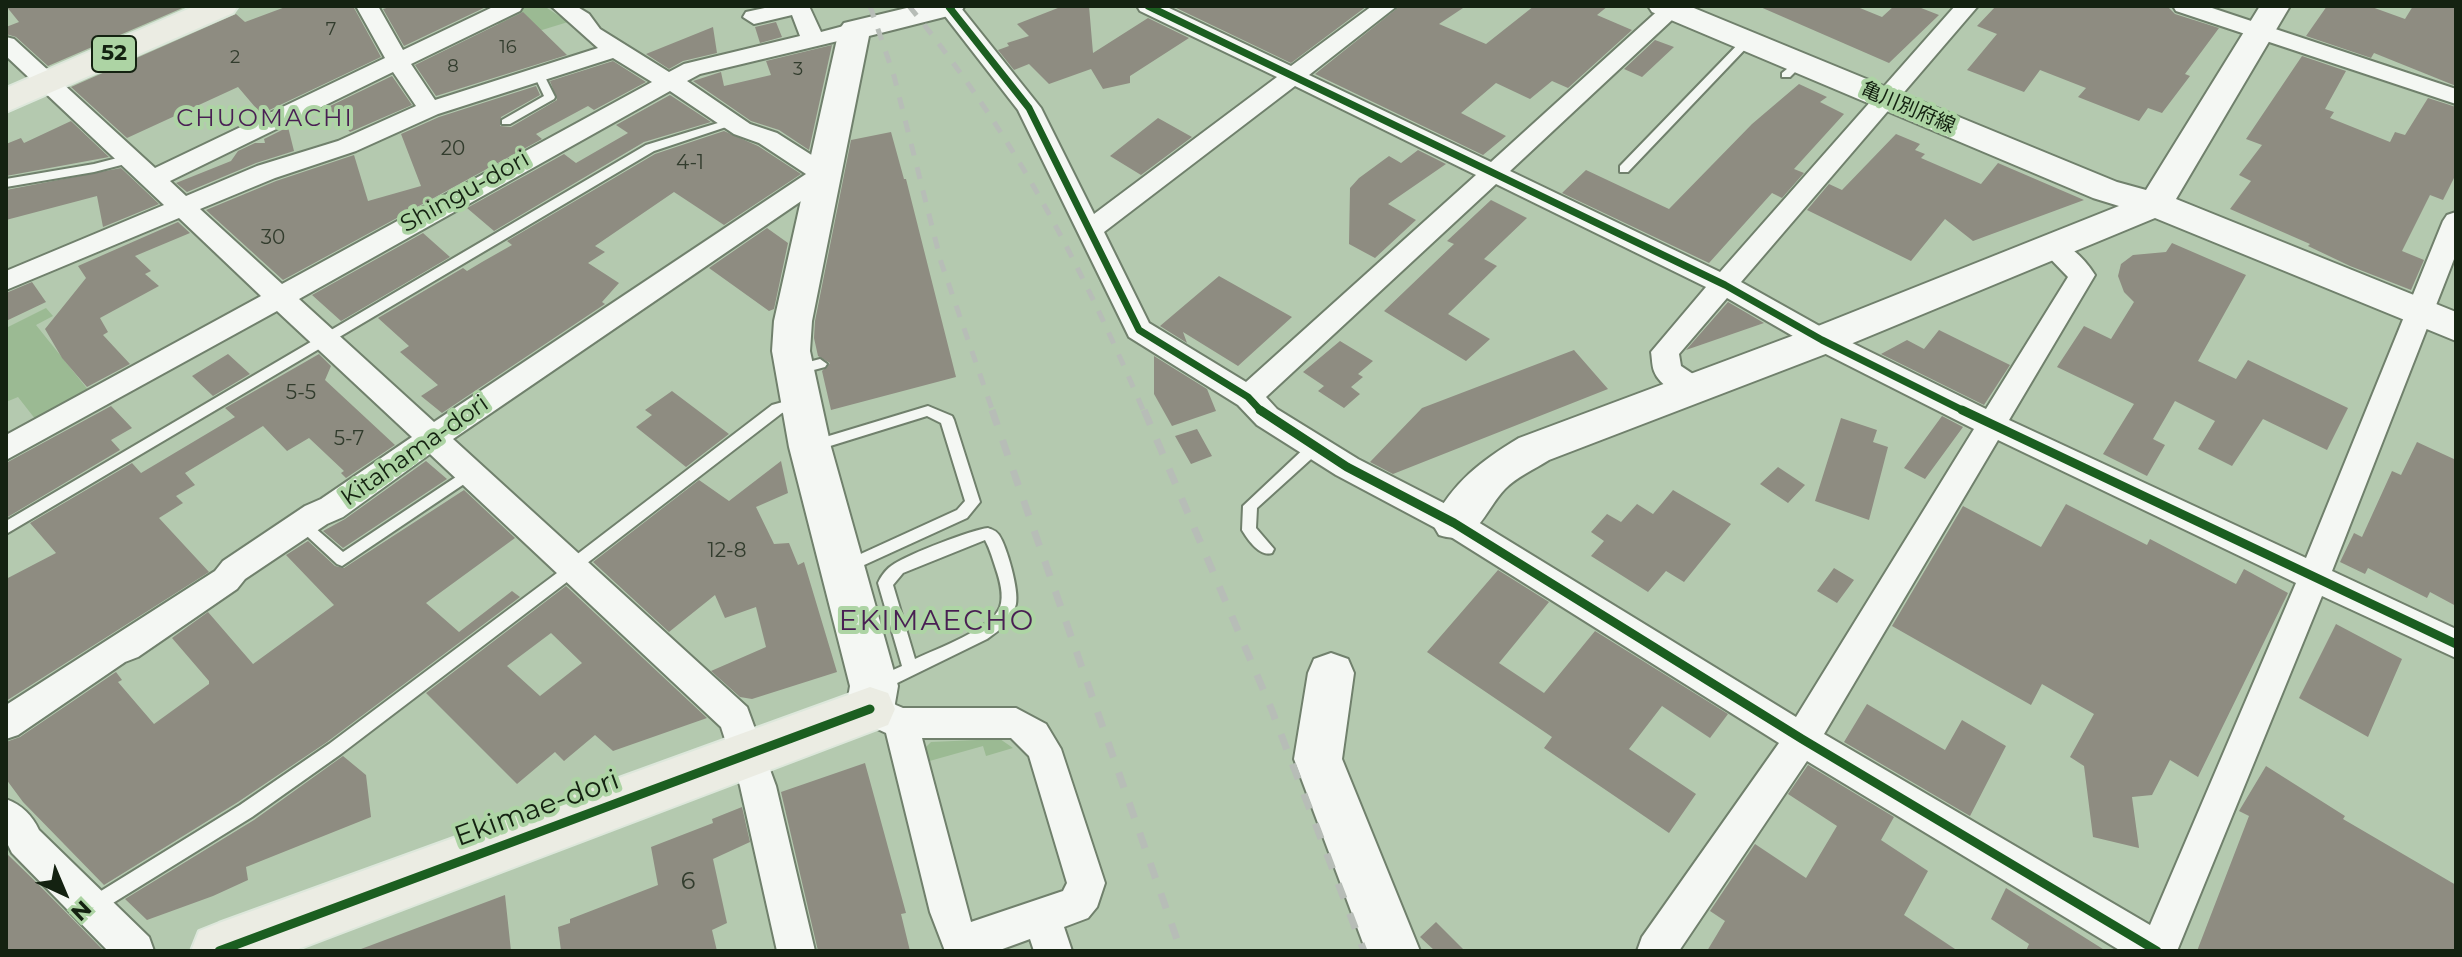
<!DOCTYPE html>
<html>
<head>
<meta charset="utf-8">
<style>
	body { margin:0 }
	#map { position:relative; width:2462px; height:957px; overflow:hidden; background:#b4c9af; font-family:Montserrat,sans-serif }
	canvas { display:block }
	.frame { position:absolute; inset:0; border:8px solid #142211; pointer-events:none }
	.north { position:absolute; left:24px; top:853px; width:80px; height:80px; -webkit-text-stroke:6px #add4a4; paint-order:stroke; rotate:136deg; font-size:22px; font-weight:700; line-height:32px; text-align:center; color:#142211 }
	.north::after { content:''; display:block; margin:auto; width:28px; height:36px; background:#142211; clip-path:polygon(50% 0,100% 100%,50% 72%,0 100%) }
</style>
</head>
<body>
<div id="map">
<canvas width="2462" height="957"></canvas>
<div class="frame"></div>
<div class="north">N</div>
</div>
<script>
const g = document.querySelector('canvas').getContext('2d');
g.lineJoin = 'round';
function paint(path, color) { g.fillStyle = color; g.fill(path, 'evenodd'); }
function trace(path, color, width, dash) { g.strokeStyle = color; g.lineWidth = width; g.lineCap = dash ? 'butt' : 'round'; g.setLineDash(dash || []); g.stroke(path); }
function drawText(font, color, halo, rows, align = 'center') {
  g.font = font + ' Montserrat,"Noto Sans JP",sans-serif'; g.lineWidth = 8; g.setLineDash([]); g.textBaseline = 'middle'; g.strokeStyle = halo; g.fillStyle = color; for (const [text, x, y, turn = 0] of rows) {
    g.save(); g.translate(x, y); g.rotate((+turn || 0) * Math.PI / 180); g.textAlign = isNaN(turn) ? turn : align; if (halo) g.strokeText(text, 0, 0); g.fillText(text, 0, 0); g.restore();
  }
}
const green = new Path2D(`
	M522 6H544L568 22 542 30 508 33 494 20Z
	M46 308 53 316 36 325 89 391 36 420 18 397 6 402V328Z
	M1000 739 1013 748 986 756 983 746 926 762 923 750 931 742Z`);
const building = new Path2D(`
	M6 6H187L48 66 16 37 6 34V27L19 22Z
	M288 6H353L381 57 261 114 238 87 127 138 71 87 236 14 245 22Z
	M393 6H488L404 46 383 9Z
	M1063 6H1089L1093 53 1148 18 1189 38 1130 76V83L1103 89 1091 69 1049 84 1029 64 1014 70 998 50 1009 46 1007 43 1029 36 1017 24Z
	M1172 6H1367L1291 63Z
	M1400 6H1466L1439 24 1486 44 1534 6H1608L1597 15 1632 30 1568 88 1552 81 1530 99 1496 83 1461 113 1506 136 1483 155 1315 74Z
	M1758 6H1855L1882 17 1894 6H1916L1939 15 1889 63Z
	M1996 6H2167L2175 14 2219 28 2185 74 2190 76 2162 113 2148 108 2139 121 2078 97 2086 88 2040 70 2024 92 1967 70 1997 34 1977 26Z
	M2327 6H2369L2405 19 2413 6H2456V86L2374 53 2371 58 2306 36Z
	M523 12 567 55 436 96 415 65Z
	M776 22 782 37 760 43 755 27Z
	M713 27 717 53 683 61 669 69 646 54Z
	M1655 40 1674 47 1642 77 1624 69Z
	M832 45 809 150 779 130 751 121 693 81 721 72 724 86 771 75 766 61Z
	M2302 56 2346 71 2325 109 2334 112 2330 118 2390 142 2395 132 2405 135 2428 98 2456 107V174L2443 200 2430 195 2402 251 2424 260 2411 290 2350 266 2308 246 2310 244 2230 209 2251 181 2239 175 2262 145 2246 139Z
	M613 61 646 82 594 110 588 106 536 134 542 139 283 280 206 210 276 181 354 155 368 201 421 186 401 134 439 117 536 86 540 95 501 117 500 126 511 127 557 100 550 81Z
	M392 76 412 105 350 132 328 107Z
	M1799 84 1827 97 1820 102 1844 114 1794 169 1804 173 1782 198 1772 193 1709 263 1562 193 1586 170 1669 209 1752 124Z
	M670 95 711 122 644 142 494 231 467 208 564 154 576 163 628 133 616 125Z
	M1158 118 1192 137 1141 175 1110 156Z
	M71 121 109 157 6 176V144L21 138 24 143Z
	M288 127 294 151 256 163 187 192 176 183 231 161 238 151 255 143H265L264 139Z
	M724 131 758 146 801 174 724 225 674 192 595 246 605 252 588 263 619 283 602 302 605 304 442 413 421 396 438 385 400 352 409 346 378 318 463 268 467 271 482 262 512 245 507 241 655 154Z
	M891 132 904 179H906L956 377 831 410 822 371 830 363 818 356 814 338 815 321 851 140Z
	M1896 134 1920 144 1915 150 1925 154 1921 158 1981 184 1998 163 2084 200 1973 241 1945 219 1911 261 1807 210 1829 184 1842 190Z
	M1418 150 1446 164 1388 204 1416 220 1375 258 1349 244 1350 188 1359 178 1389 156 1401 163Z
	M121 168 159 204 103 227 97 196 6 220V190Z
	M1491 200 1527 218 1484 259 1497 266 1448 314 1490 339 1466 361 1384 311 1454 244 1447 241Z
	M178 222 190 233 135 256 151 271 145 274 159 286 100 318 108 332 103 335 130 364 87 387 62 358 45 329 86 278 78 266Z
	M767 228 788 243 774 309 769 311 709 268Z
	M423 233 450 257 341 321 312 295Z
	M2172 243 2246 275 2198 361 2236 379 2248 360 2348 408 2327 450 2263 419 2232 466 2198 449 2215 421 2175 401 2153 439 2165 445 2147 476 2103 454 2134 404 2057 367 2084 326 2111 339 2134 302 2124 292 2118 276 2121 264 2133 255 2166 252Z
	M1219 276 1292 317 1238 366 1183 332 1187 343 1160 326Z
	M32 282 46 302 6 321V293Z
	M1728 302 1764 323 1686 350Z
	M1939 330 2010 365 1984 405 1881 354 1907 340 1924 349Z
	M1340 341 1373 361 1358 374 1363 377 1351 387 1360 394 1344 408 1318 391 1324 386 1303 372Z
	M1574 350 1608 389 1393 474 1370 462 1422 408Z
	M228 354 250 374 213 396 192 376Z
	M319 354 331 366 325 380 395 445 346 478 341 473 344 471 309 438 287 451 263 426 185 473 195 485 176 496 183 503 159 518 209 572 6 701V579L56 553 30 523 132 463 141 473 235 417 225 408Z
	M1154 356 1207 389 1216 411 1172 426 1154 394Z
	M672 391 729 434 686 467 636 427 652 415 645 410Z
	M111 406 132 428 111 440 120 450 6 518V463Z
	M1942 416 1963 427 1925 479 1904 468Z
	M1841 418 1877 430 1873 442 1888 447 1869 520 1815 501Z
	M1197 429 1212 456 1191 464 1175 436Z
	M2417 442 2456 460V606L2430 592 2427 598 2368 568 2365 574 2340 562 2354 533 2362 537 2392 471 2401 475Z
	M426 461 447 479 343 548 323 531 345 519Z
	M781 461 788 493 756 507 774 544 789 543 798 565 804 562 837 672 752 699 740 697 711 671 766 647 756 607 725 618 715 595 669 632 593 562 699 480 729 501Z
	M1778 467 1805 485 1788 503 1760 484Z
	M464 490 515 538 426 603 459 632 512 591 520 597 327 742 238 802 104 885 23 802 6 779V742L20 737 116 672 122 680 118 682 154 724 209 684V681L172 638 208 612 253 664 334 605 286 555 308 541 335 566 344 568Z
	M1673 490 1731 524 1684 582 1666 571 1648 592 1591 556 1604 541 1591 532 1607 514 1621 522 1637 504 1653 514Z
	M2066 504 2147 545 2150 539 2236 584 2244 569 2288 593 2198 777 2170 760 2152 795 2132 797 2139 848 2093 837 2084 766 2070 757 2094 714 2042 684 2031 705 1892 626 1963 506 2041 547Z
	M1834 568 1854 580 1837 603 1817 591Z
	M1498 570 1549 602 1499 663 1544 693 1595 631 1728 714 1710 738 1662 706 1629 749 1696 794 1669 833 1544 748 1552 737 1427 652Z
	M566 586 707 718 613 751 595 735 564 761 555 752 517 784 426 693ZM551 633 582 663 540 696 507 666Z
	M2336 624 2402 659 2368 737 2299 698Z
	M1867 704 1945 750 1962 720 2006 746 1970 816 1844 742Z
	M343 756 366 775 371 817 246 867 248 880 213 896 147 920 125 899 254 820Z
	M865 763 906 913 901 914 910 951H818L781 792Z
	M1808 765 1894 817 1881 840 1928 871 1904 915 1958 951H1707L1725 921 1710 911 1755 844 1806 878 1837 826 1788 794Z
	M2266 766 2345 816 2343 819 2456 885V951H2197L2249 816 2239 811Z
	M742 807 750 842 713 859 727 923 712 930 717 951H561L558 927 570 923V919L658 885 651 847 713 823 712 819Z
	M6 853 37 883 104 951H6Z
	M2006 888 2106 951H2026L2029 944 1991 919Z
	M505 895 511 951H362L361 949Z
	M1436 922 1465 951H1435L1420 937Z`);
const lane = new Path2D(`
	M1747 38 1752 41 1751 43 1628 172H1620V166L1743 39Z
	M1798 60 1802 61V65L1790 77H1782V73Z
	M539 72 544 75 555 97 554 99 510 124H502V120L544 96 534 75Z
	M731 119 735 120V124L654 151 6 534V521L646 145Z
	M129 155 135 159 133 162 94 172 6 187V179L94 164Z
	M820 359 827 364 825 367 795 375 788 370 790 367Z
	M797 398 802 399 804 403 802 407 782 413 582 567 580 572 341 754 252 817 100 911 94 914 88 911 85 905 88 899 240 805 329 744 565 567 567 562 772 405Z
	M928 406 952 416 954 420 980 502 967 518 851 571 846 573 841 571 839 567 841 563 957 510 965 501 941 423 927 416 814 451 807 446 809 442Z
	M1315 442 1322 447 1320 451 1257 508 1256 528 1274 549 1272 553C1260 557 1248 540 1242 530L1243 506 1310 443Z
	M471 467 476 468 478 472 476 476 342 566 337 564 295 525 297 521H307L343 552Z
	M988 528C993 530 995 530 999 535 1007 547 1019 590 1016 604 1012 621 1000 630 987 639L887 688 881 690 875 688 873 683 875 678 902 666 878 583C881 576 887 568 894 564 909 554 971 530 988 528ZM985 540C990 549 993 560 996 569 1000 581 1004 595 1000 607 992 629 936 649 915 659L893 585 903 573Z`);
const street = new Path2D(`
	M356 6H378L403 50 495 6H523L520 11 411 64 435 100 598 48 551 6H576L589 14 600 29 669 72 684 64 800 36 792 15 754 24 743 17 746 12 774 6H809L821 32 855 23 866 30 863 35 700 74 687 81 750 124 777 133 832 168 835 174 832 180 453 439 747 707 776 786 815 951H777L740 786 721 727 430 454 343 517 327 524 245 579 237 589 138 657 125 662 18 735 6 739V705L215 571 223 561 305 506 321 499 412 437 277 311 6 460V435L261 296 179 218 6 290V271L164 205 6 56V37L14 39 155 168 385 58ZM613 58 652 82 282 284 200 209 275 178 356 151 438 114ZM393 72 416 106 338 141 257 166 186 196 170 181ZM670 91 734 134 759 143 806 174 434 422 299 299Z
	M963 6 961 8 1041 108 1094 214 1277 77 1140 11 1137 6H1165L1291 66 1372 6H1397L1309 75 1491 162 1663 6H1687L1510 171 1720 272 1955 6H1978L1741 282 1832 333 1986 409 2068 277 2040 248 2044 242C2064 236 2085 259 2095 275L2009 420 2306 558 2443 221 2447 215 2456 212V254L2332 571 2456 629V658L2322 596 2177 951H2121L1807 761 1679 951H1637L1642 937 1779 743 1443 532 1336 475 1257 425 1238 405 1129 337 1018 110 938 7ZM1295 86 1476 175 1246 382 1149 323 1104 232ZM1496 184 1706 287 1651 352C1652 358 1652 366 1654 371 1660 388 1687 400 1702 396L1706 388 1702 380 1681 366 1679 354 1727 298 1812 347 1974 429 1796 717 1465 514 1358 459 1277 409 1266 397ZM1998 440 2296 583 2150 925 1824 734Z
	M2173 6H2206L2456 89V104L2176 11Z
	M870 694 903 708H1016L1046 724 1061 749 1105 883 1097 907 1088 918 1064 927 1072 951H1034L1030 939 997 951H945L930 912 886 733 858 720 853 709 858 698ZM922 738H1011L1029 756 1067 883 1063 891 971 922Z
	M6 799C22 805 32 815 39 830L149 937 154 951H108L12 853 6 841Z`);
const secondary = new Path2D(`
	M915 6 964 7 960 13 869 36 812 321 810 351 831 447 898 686 894 709 887 724 870 730 853 724 846 709 850 686 789 447 772 351 774 321 839 30 844 23Z
	M1648 6H1689L2117 182 2146 190 2260 6H2290L2176 199 2456 312V341L2155 218 1836 350 1549 460C1535 469 1516 477 1505 489 1483 512 1477 548 1439 535L1432 523C1453 482 1481 461 1519 438L1808 330 2119 206 2093 198 1652 12Z
	M1331 653 1348 659 1354 673 1342 759 1420 951H1366L1294 759 1308 673 1314 659Z`);
const primary = new Path2D(`
	M195 6H238L233 13 6 112V88Z
	M870 687 888 693 895 709 888 725 293 951H191L199 931 219 923Z`);
const railFar1 = new Path2D(`
	M870 6 894 76 941 262 993 412
	M909 6C1014 134 1079 261 1144 412`);
const rail = new Path2D(`
	M992 410 1181 951
	M1144 410 1271 708 1364 951`);
const cyclewayFar1 = new Path2D(`
	M952 6 949 7 1029 108 1139 330 1248 397 1262 412
	M1148 6 1725 285 1822 340 1966 412`);
const cycleway = new Path2D(`
	M1260 410 1347 467 1454 523 1802 739 2157 951
	M1962 410 2456 644
	M219 951 870 709`);
const farNumbernames = [
	["7",331,30],
	["16",508,48],
	["2",235,58],
	["8",453,67],
	["3",798,70]
];
const farStreetnames = [
	["亀川別府線",1908,108,23]
];
const numberNames = [
	["20",453,149],
	["4-1",690,163],
	["30",273,238],
	["5-5",301,393],
	["5-7",349,439],
	["12-8",727,551]
];
const shields = [
	[114,54,44]
];
const shieldNames = [
	["52",114,54]
];
const farQuarternames = [
	["CHUOMACHI",265,119]
];
const streetNames = [
	["Shingu-dori",465,192,-29],
	["Kitahama-dori",415,451,-35]
];
const nearNumbernames = [
	["6",688,882]
];
const quarterNames = [
	["EKIMAECHO",937,622]
];
const nearStreetnames = [
	["Ekimae-dori",537,809,-20]
];
paint(green, '#9bba93');
paint(building, '#8e8c81');
trace(lane, '#70806c', 4);
trace(street, '#70806c', 4);
trace(secondary, '#70806c', 4);
trace(primary, '#dde7db', 4);
paint(lane, '#f4f7f3');
paint(street, '#f4f7f3');
paint(secondary, '#f4f7f3');
paint(primary, '#ebece3');
trace(railFar1, '#b7bdb7', 5, [12, 12]);
trace(rail, '#b7bdb7', 7, [16, 16]);
trace(cyclewayFar1, '#1b5e20', 7);
trace(cycleway, '#1b5e20', 9);
drawText('18px', '#323c2d', null, farNumbernames);
drawText('20px', '#142211', '#add4a4', farStreetnames);
drawText('20px', '#323c2d', null, numberNames);
for (const [x, y, w] of shields) { const box = new Path2D(); box.roundRect(x - w / 2, y - 18, w, 36, 6); g.fillStyle = '#add4a4'; g.fill(box); trace(box, '#142211', 2); }
drawText('bold 22px', '#142211', null, shieldNames);
g.letterSpacing = '2px';
drawText('24px', '#491f53', '#add4a4', farQuarternames);
g.letterSpacing = '0px';
drawText('24px', '#142211', '#add4a4', streetNames);
drawText('24px', '#323c2d', null, nearNumbernames);
g.letterSpacing = '2px';
drawText('28px', '#491f53', '#add4a4', quarterNames);
g.letterSpacing = '0px';
drawText('28px', '#142211', '#add4a4', nearStreetnames);
</script>
</body>
</html>
